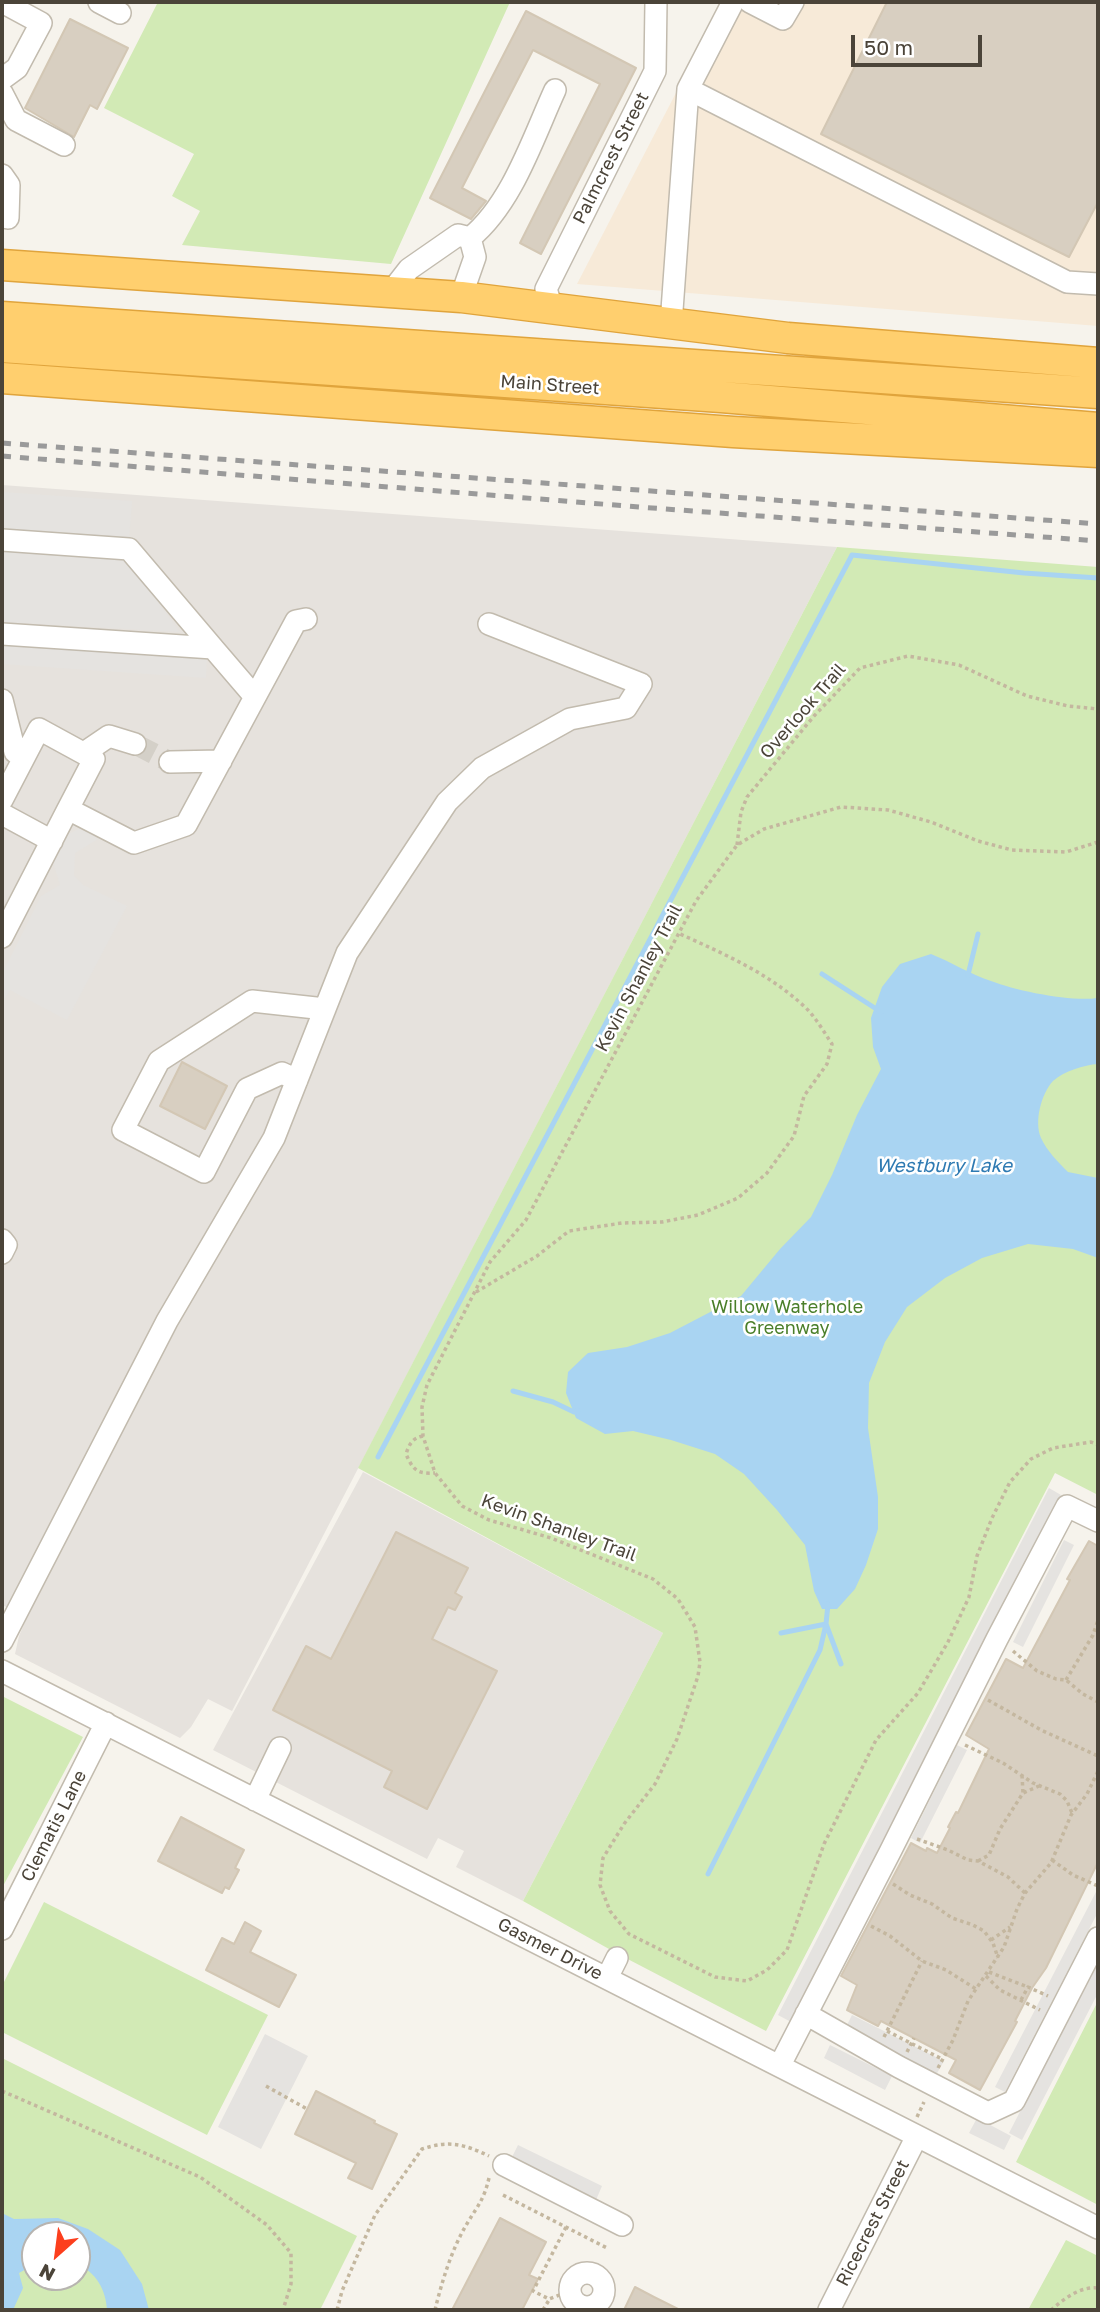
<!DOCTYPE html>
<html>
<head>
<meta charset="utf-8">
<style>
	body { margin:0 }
	#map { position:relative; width:1100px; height:2312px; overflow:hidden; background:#f6f3ec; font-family:"Golos Text",sans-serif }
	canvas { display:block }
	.frame { position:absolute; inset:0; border:4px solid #4b4439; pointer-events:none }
	.north { position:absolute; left:21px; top:2221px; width:70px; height:70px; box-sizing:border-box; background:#fff; border:2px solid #b7b4b0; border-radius:50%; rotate:208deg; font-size:19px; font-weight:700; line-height:28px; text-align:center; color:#4b4439 }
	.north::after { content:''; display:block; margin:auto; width:24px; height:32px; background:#fc3f1d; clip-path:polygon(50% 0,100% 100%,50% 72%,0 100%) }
	.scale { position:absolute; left:851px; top:35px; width:131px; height:32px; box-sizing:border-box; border:4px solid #4b4439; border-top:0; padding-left:9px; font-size:21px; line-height:24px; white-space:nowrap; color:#4b4439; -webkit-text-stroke:5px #fff; paint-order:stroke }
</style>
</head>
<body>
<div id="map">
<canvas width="1100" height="2312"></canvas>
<div class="frame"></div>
<div class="north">N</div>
<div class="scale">50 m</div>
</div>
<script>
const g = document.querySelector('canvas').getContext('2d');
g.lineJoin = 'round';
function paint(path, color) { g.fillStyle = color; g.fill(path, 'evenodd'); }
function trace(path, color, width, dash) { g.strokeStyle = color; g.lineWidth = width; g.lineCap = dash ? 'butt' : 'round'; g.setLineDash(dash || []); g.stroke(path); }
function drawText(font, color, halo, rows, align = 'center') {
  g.font = font + ' "Golos Text",sans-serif'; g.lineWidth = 5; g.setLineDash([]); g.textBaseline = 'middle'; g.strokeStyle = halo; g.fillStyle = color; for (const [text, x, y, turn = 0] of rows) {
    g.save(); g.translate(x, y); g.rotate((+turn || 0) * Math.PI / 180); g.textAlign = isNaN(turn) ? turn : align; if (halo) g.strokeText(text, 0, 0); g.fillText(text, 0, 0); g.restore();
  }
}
const commercial = new Path2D(`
	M723 2H1098V326L577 284Z`);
const industrial = new Path2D(`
	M2 485 837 547 232 1711 208 1699 191 1727 180 1738 15 1654 19 1636 27 1617 2 1605Z
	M363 1472 663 1633 523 1901 456 1867 464 1851 438 1838 427 1859 213 1750Z`);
const green = new Path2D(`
	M158 2H510L391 264 182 245 200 211 172 196 194 154 104 108Z
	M837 547 1098 567V1495L1055 1473 766 2031 618 1954 523 1901 663 1633 358 1468Z
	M2 1696 83 1737 2 1888Z
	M44 1902 268 2015 207 2135 2 2032V1986Z
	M1098 2001V2205L1016 2162Z
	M2 2058 357 2236 320 2310H2ZM35 2235H77V2277H35Z
	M1066 2240 1098 2256V2310H1028Z`);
const parking = new Path2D(`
	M2 492 132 501 129 540 2 531Z
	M2 545 122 553 180 632 2 622Z
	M2 642 207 656 206 678 2 664Z
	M81 828 98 839 75 853 74 875 83 885 127 906 67 1020 10 990 2 1004V974L41 896 60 885 53 862 57 840Z
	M1049 1488 1061 1495 791 2022 778 2015Z
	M1064 1540 1074 1545 1023 1647 1013 1642Z
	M957 1745 967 1750 920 1843 911 1838Z
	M1098 1888V1912L1005 2092 995 2087Z
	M1098 1960V1993L1022 2140 1009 2133Z
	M852 2015 944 2061 936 2075 846 2027Z
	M265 2034 308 2056 261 2149 218 2127Z
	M830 2045 892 2076 885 2090 824 2058Z
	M977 2118 1011 2136 1004 2150 969 2133Z
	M518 2145 602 2186 596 2200 512 2157Z`);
const water = new Path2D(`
	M931 954C951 962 970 974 991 981 1017 991 1071 1002 1098 998V1064C1084 1065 1064 1071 1053 1081 1041 1094 1034 1122 1041 1138 1047 1151 1058 1162 1068 1172L1098 1178V1258L1073 1249 1028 1244 982 1258 945 1278 907 1307 885 1342 869 1383 868 1428 878 1497V1529L866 1565 855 1589 837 1609H822L814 1591 805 1545 777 1510 744 1474 715 1454 671 1440 633 1431 605 1434 576 1418 566 1393 568 1372 588 1353 627 1347 670 1333 741 1296 780 1249 811 1217 832 1175 857 1115 881 1069 873 1047 871 1018 882 987 900 964Z
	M2 2213 14 2219 58 2218 88 2229 120 2250 142 2284 149 2310H107C106 2290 96 2272 77 2264V2235H35V2264L19 2273 23 2288 13 2310H2Z`);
const stream = new Path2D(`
	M822 974 881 1012
	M968 975 978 934
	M513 1391 553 1402 574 1412 578 1411
	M378 1457 852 555 1024 573 1098 578
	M826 1624 841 1664
	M781 1633 826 1624 828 1604
	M708 1874 820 1650 826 1624`);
const building = new Path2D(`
	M887 2H1098V202L1069 257 821 134Z
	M526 11 636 68 541 254 520 243 600 84 533 50 462 188 486 201 471 219 430 198Z
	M70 19 128 48 97 109 90 105 74 137 25 108Z
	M182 1062 227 1086 205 1129 160 1106Z
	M396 1532 468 1568 455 1593 462 1597 455 1610 448 1607 432 1639 497 1671 427 1809 384 1787 392 1771 273 1710 306 1646 331 1659Z
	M1089 1541 1098 1546V1862L1046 1968 1032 1988 1015 2021 1017 2022 980 2090 949 2073 956 2060 881 2021 878 2026 847 2010 857 1985 841 1976 911 1843 926 1851 927 1848 937 1853 950 1828 948 1827 956 1812 958 1813 989 1749 966 1735 1006 1659 1023 1668 1070 1580 1067 1579Z
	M181 1817 244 1850 235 1868 239 1870 229 1889 225 1887 222 1893 158 1861Z
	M245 1922 261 1931 250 1952 296 1975 279 2007 206 1970 222 1938 234 1944Z
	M316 2091 375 2121 374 2123 397 2134 372 2189 348 2178 356 2163 295 2134Z
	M500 2218 546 2242 529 2275 538 2279 522 2310H452Z
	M635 2287 654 2297 680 2310H624Z`);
const minorTunnel = new Path2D(`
	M135 744 170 762`);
const path = new Path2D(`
	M1098 842 1066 852 1012 850 978 841 931 822 888 810 841 807 764 829 737 845 696 901 526 1220 490 1262 427 1385 422 1407 423 1436 435 1473 462 1506 489 1520 551 1538 653 1579 678 1599 695 1627 700 1662 698 1676 677 1739 655 1784 624 1824 603 1858 600 1885 610 1911 629 1934 715 1977 747 1981 767 1970 787 1950 824 1844 876 1740 918 1693 948 1642 969 1597 977 1556 992 1518 1010 1482 1031 1459 1053 1448 1091 1442 1098 1445
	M737 845 741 812 747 797 814 716 860 668 908 656 959 665 1027 696 1068 706 1098 709
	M476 1292 537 1256 569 1231 622 1223 662 1222 698 1215 738 1198 767 1173 794 1136 804 1096 827 1064 832 1044C824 1032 816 1018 806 1008 769 973 724 954 678 933
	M423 1436C412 1438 409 1445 406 1454 413 1470 417 1474 435 1473
	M1013 1651 1037 1671 1056 1679 1066 1680 1083 1694 1098 1702
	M1066 1680 1093 1635 1098 1620
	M988 1700 1041 1730 1098 1756
	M965 1745 1003 1763 1033 1783 1060 1794 1067 1801 1072 1813
	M1022 1775 1023 1793
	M917 1839 948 1850 968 1860 978 1861 1008 1877 1025 1893
	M1052 1860 1073 1875 1098 1886
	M978 1861 989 1855 1000 1829 1023 1793 1039 1786
	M893 1884 910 1895 932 1904 952 1918 973 1925 984 1931 993 1943 998 1958
	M871 1926 890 1936 922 1961 946 1970 976 1989
	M991 1940 1010 1927
	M989 1972 1028 1987
	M986 1976 1000 1990 1040 2010
	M1021 2000 1028 1987 1048 1996
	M887 2031 942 2059
	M884 2037 922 1961
	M907 2052 914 2038
	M938 2068 953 2040 968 2001 1004 1947 1017 1909 1025 1893 1051 1863 1071 1815 1087 1794 1098 1771
	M266 2086 307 2109
	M2 2091 200 2177 267 2225 291 2253V2284L283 2310
	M917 2117 924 2102
	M503 2195 609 2249
	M566 2227 533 2291 549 2299 570 2291
	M603 2296 614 2302
	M337 2310 342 2291 375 2215 422 2149C449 2140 464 2144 489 2156
	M435 2310C442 2281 452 2248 468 2222 479 2204 484 2199 489 2178
	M543 2310 549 2300
	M1051 2310C1064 2299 1080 2286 1098 2288`);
const minor = new Path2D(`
	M2 2 41 23 17 68 2 79
	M99 2 120 13
	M750 2 783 19 793 2
	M688 89 733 2
	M2 93 16 120 64 145
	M2 175 9 185 8 218 2 217
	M470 238C512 204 533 138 555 90
	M391 292 409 269 458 235 470 238 475 257 461 297
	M552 308 546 289 655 71 656 2
	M671 324 688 89 1067 282 1098 284
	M2 540 129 549 213 648
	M2 634 213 648 255 697
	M2 700 15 752
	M84 753 109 736 135 744
	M170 762 221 761
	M2 800 39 729 94 759 68 809
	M2 814 52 841
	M2 937 68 809 134 843 186 825 296 621 306 619
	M297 1080 282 1073 247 1089 204 1172 123 1130 159 1061 252 1001 325 1009
	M2 1240 6 1245 2 1253
	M2 1641 167 1321 274 1138 347 953 447 802 482 768 570 719 626 708 641 684 489 624
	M2 1671 1098 2228
	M255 1800 280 1748
	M2 1929 106 1723
	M607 1978 617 1958
	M806 2014 899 2067 988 2113 1014 2101 1098 1938
	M780 2065 890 1852 997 1639 1067 1506 1098 1521
	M504 2165 622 2225
	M570 2290a17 17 0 1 1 34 0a17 17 0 1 1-34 0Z
	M829 2310 917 2136`);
const highway = new Path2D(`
	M2 265 461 297 788 338 1098 363
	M2 317 1098 393
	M2 347 721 397 1098 428
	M2 378 733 432 1098 452`);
const rail = new Path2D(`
	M2 443 1098 524
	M2 456 639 507 1098 541`);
const streetNames = [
	["Palmcrest Street",611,158,-63],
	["Main Street",550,385,4],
	["Overlook Trail",803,711,-49],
	["Kevin Shanley Trail",639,978,-62],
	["Kevin Shanley Trail",559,1528,20],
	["Clematis Lane",54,1826,-63],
	["Gasmer Drive",550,1949,27],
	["Ricecrest Street",873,2223,-63]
];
const parkNames = [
	["Willow Waterhole",787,1307],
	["Greenway",787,1328]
];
const waterNames = [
	["Westbury Lake",944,1166]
];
paint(commercial, '#f7ead8');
paint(industrial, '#e6e2dd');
paint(green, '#d2eab5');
paint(parking, '#e5e3e0');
paint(water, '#a9d4f2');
trace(stream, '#a9d4f2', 5);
paint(building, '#d8cfc1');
trace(building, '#d3c7b4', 2);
trace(minorTunnel, '#d4d0c8', 21, [21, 10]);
trace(minor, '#c2bbae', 24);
trace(highway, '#e0a43c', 33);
trace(path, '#c4b79f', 3.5, [3.5, 3.5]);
trace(minor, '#fff', 21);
trace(highway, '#ffcf6e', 30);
trace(rail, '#9a9a9a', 5, [9, 9]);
drawText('18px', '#4b4439', '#fff', streetNames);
drawText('18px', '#4a7f2a', '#fff', parkNames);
drawText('italic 19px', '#2e7ab2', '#fff', waterNames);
</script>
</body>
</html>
